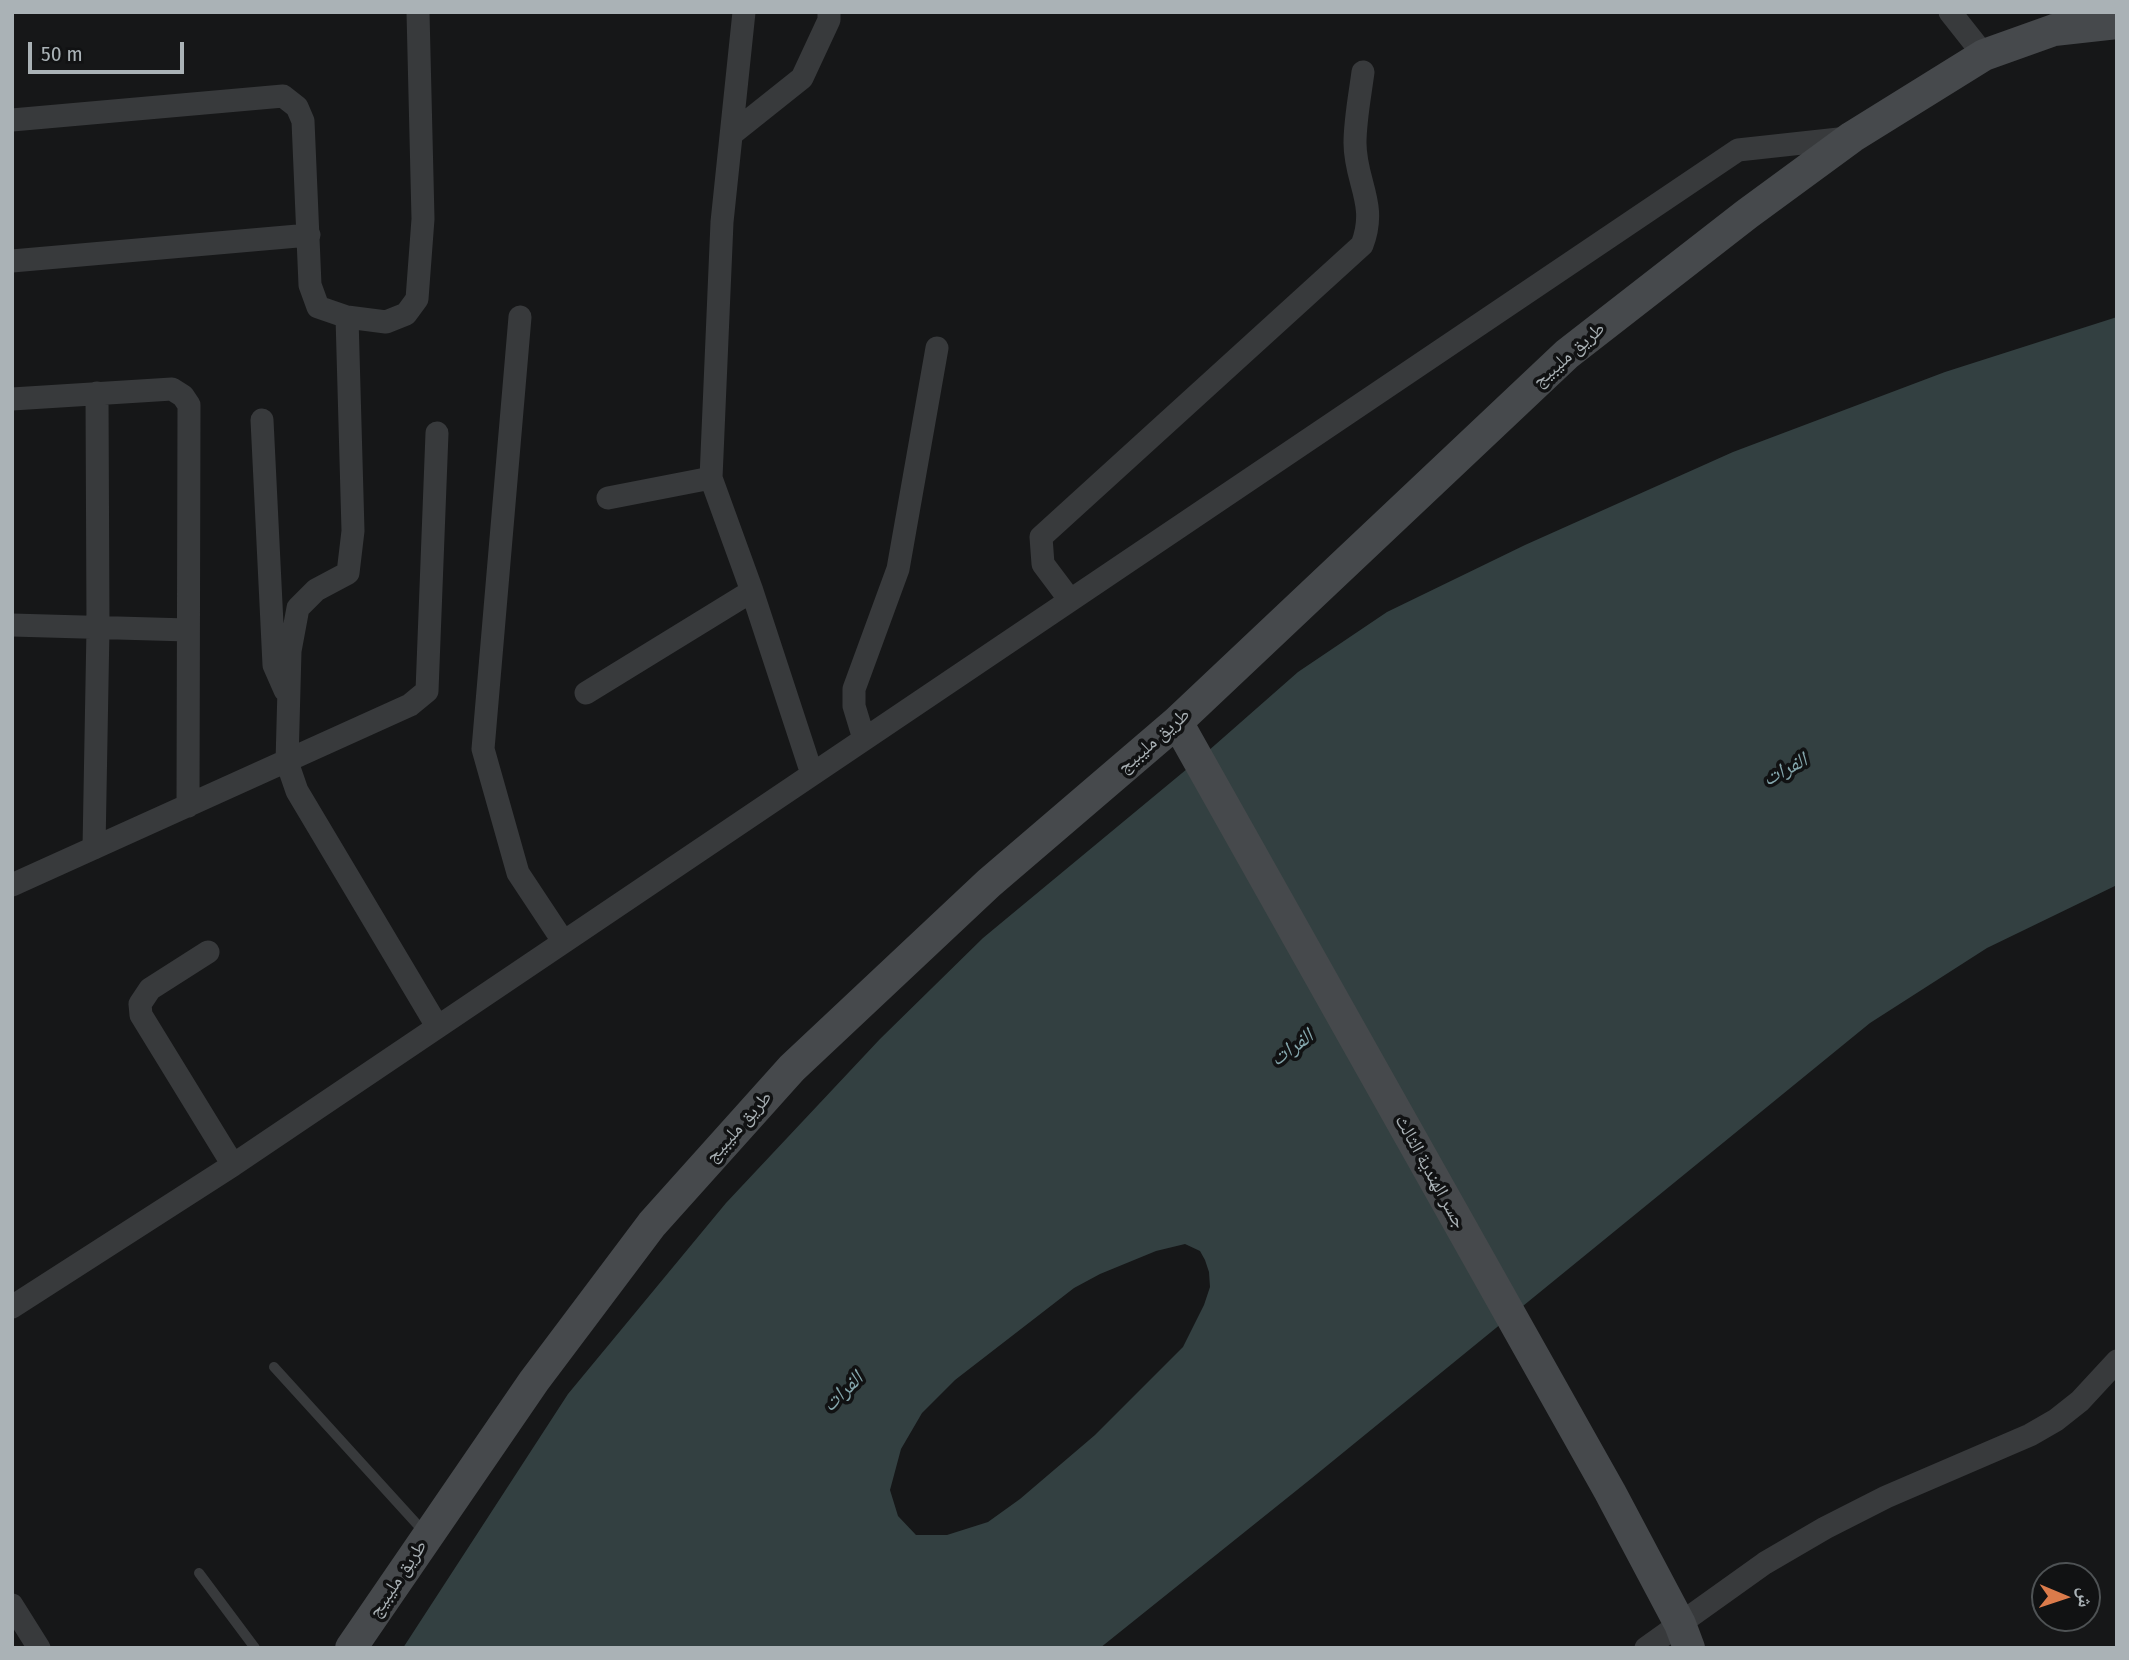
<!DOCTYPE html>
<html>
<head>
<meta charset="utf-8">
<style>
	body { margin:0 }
	#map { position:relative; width:2129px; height:1660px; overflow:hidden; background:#161718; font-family:"Fira Sans Condensed","Noto Naskh Arabic",sans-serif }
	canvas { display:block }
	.frame { position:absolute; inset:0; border:14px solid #aab2b6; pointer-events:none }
	.north { position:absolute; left:2031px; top:1562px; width:70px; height:70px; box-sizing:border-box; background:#111213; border:2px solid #4e5254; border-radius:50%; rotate:92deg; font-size:19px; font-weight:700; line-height:28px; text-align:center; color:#aab2b6 }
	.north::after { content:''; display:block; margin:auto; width:24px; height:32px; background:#db7b4b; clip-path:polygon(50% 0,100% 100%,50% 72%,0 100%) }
	.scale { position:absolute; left:28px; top:42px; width:156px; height:32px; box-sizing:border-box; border:4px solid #aab2b6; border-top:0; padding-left:9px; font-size:21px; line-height:24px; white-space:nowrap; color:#aab2b6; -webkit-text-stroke:5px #111213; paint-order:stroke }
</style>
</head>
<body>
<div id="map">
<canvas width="2129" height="1660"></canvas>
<div class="frame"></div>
<div class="north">ش</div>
<div class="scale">50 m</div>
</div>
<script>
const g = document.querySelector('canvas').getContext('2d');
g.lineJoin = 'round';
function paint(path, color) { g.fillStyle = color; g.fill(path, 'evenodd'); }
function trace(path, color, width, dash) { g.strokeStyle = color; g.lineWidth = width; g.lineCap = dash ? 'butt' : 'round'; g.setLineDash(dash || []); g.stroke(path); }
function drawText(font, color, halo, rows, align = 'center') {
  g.font = font + ' "Fira Sans Condensed","Noto Naskh Arabic",sans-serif'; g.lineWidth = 7; g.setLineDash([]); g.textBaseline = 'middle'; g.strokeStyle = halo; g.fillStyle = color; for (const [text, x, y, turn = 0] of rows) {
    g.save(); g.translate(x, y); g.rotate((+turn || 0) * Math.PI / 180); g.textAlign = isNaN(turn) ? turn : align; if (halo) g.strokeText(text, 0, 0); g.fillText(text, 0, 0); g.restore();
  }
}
const water = new Path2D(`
	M2117 317V885L1987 948 1870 1023 1312 1478 1100 1648H403L568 1394 726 1203 880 1039 983 938 1199 759 1298 672 1387 612 1525 545 1733 452 1945 372ZM1185 1244 1200 1251 1205 1260 1209 1272 1210 1287 1204 1305 1183 1347 1095 1435 1020 1499 988 1522 947 1535H916L898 1516 890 1490 901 1449 922 1413 955 1380 1074 1288 1100 1274 1156 1251Z`);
const lane = new Path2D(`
	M274 1367 425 1533
	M199 1573 255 1648`);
const street = new Path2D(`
	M744 12 722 222 711 478 752 591 812 774
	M1950 12 1984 55
	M12 120 283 96 297 107 303 121 310 285 318 307 347 317 353 531 348 573 316 590 298 608 290 651 287 762 297 791 437 1026
	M733 133 802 78 829 20V12
	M12 261 309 235
	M347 317 386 322 406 314 417 299 423 219 418 12
	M520 317 483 749 518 873 563 941
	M12 399 172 389 183 396 189 405 188 806
	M262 420 274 665 285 690
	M608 498 711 478
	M1070 600 1043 564 1041 537 1362 245C1378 204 1355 182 1355 143 1355 120 1360 95 1363 72
	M12 625 188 630
	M586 693 752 591
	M864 739 854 706V689L898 569 937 348
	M94 848 98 628 97 393
	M12 885 410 705 427 691 437 433
	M208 952 150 989 140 1004 141 1015 233 1165
	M12 1307 233 1165 1738 150 1848 138
	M12 1605 39 1648
	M1646 1648 1765 1563 1825 1528 1886 1497 2030 1435 2056 1420 2080 1401 2117 1361`);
const secondary = new Path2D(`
	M1177 722 1610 1492 1680 1624 1689 1648
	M351 1648 534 1381 652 1224 792 1068 989 883 1177 722 1567 354 1747 214 1852 137 1984 55 2054 30 2117 23`);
const streetNames = [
	["طريق مليبيج",1569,355,-41],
	["طريق مليبيج",1154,741,-41],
	["طريق مليبيج",739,1127,-48],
	["جسر الهندية الثالث",1430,1172,61],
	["طريق مليبيج",398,1579,-56]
];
const waterNames = [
	["الفرات",1785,770,-28],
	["الفرات",1292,1048,-36],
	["الفرات",843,1392,-44]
];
paint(water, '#334041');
trace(lane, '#383a3c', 10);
trace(street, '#383a3c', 23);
trace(secondary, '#46494c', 32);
drawText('19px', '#aab2b6', '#111213', streetNames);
drawText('italic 21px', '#85a7ad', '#111213', waterNames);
</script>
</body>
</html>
